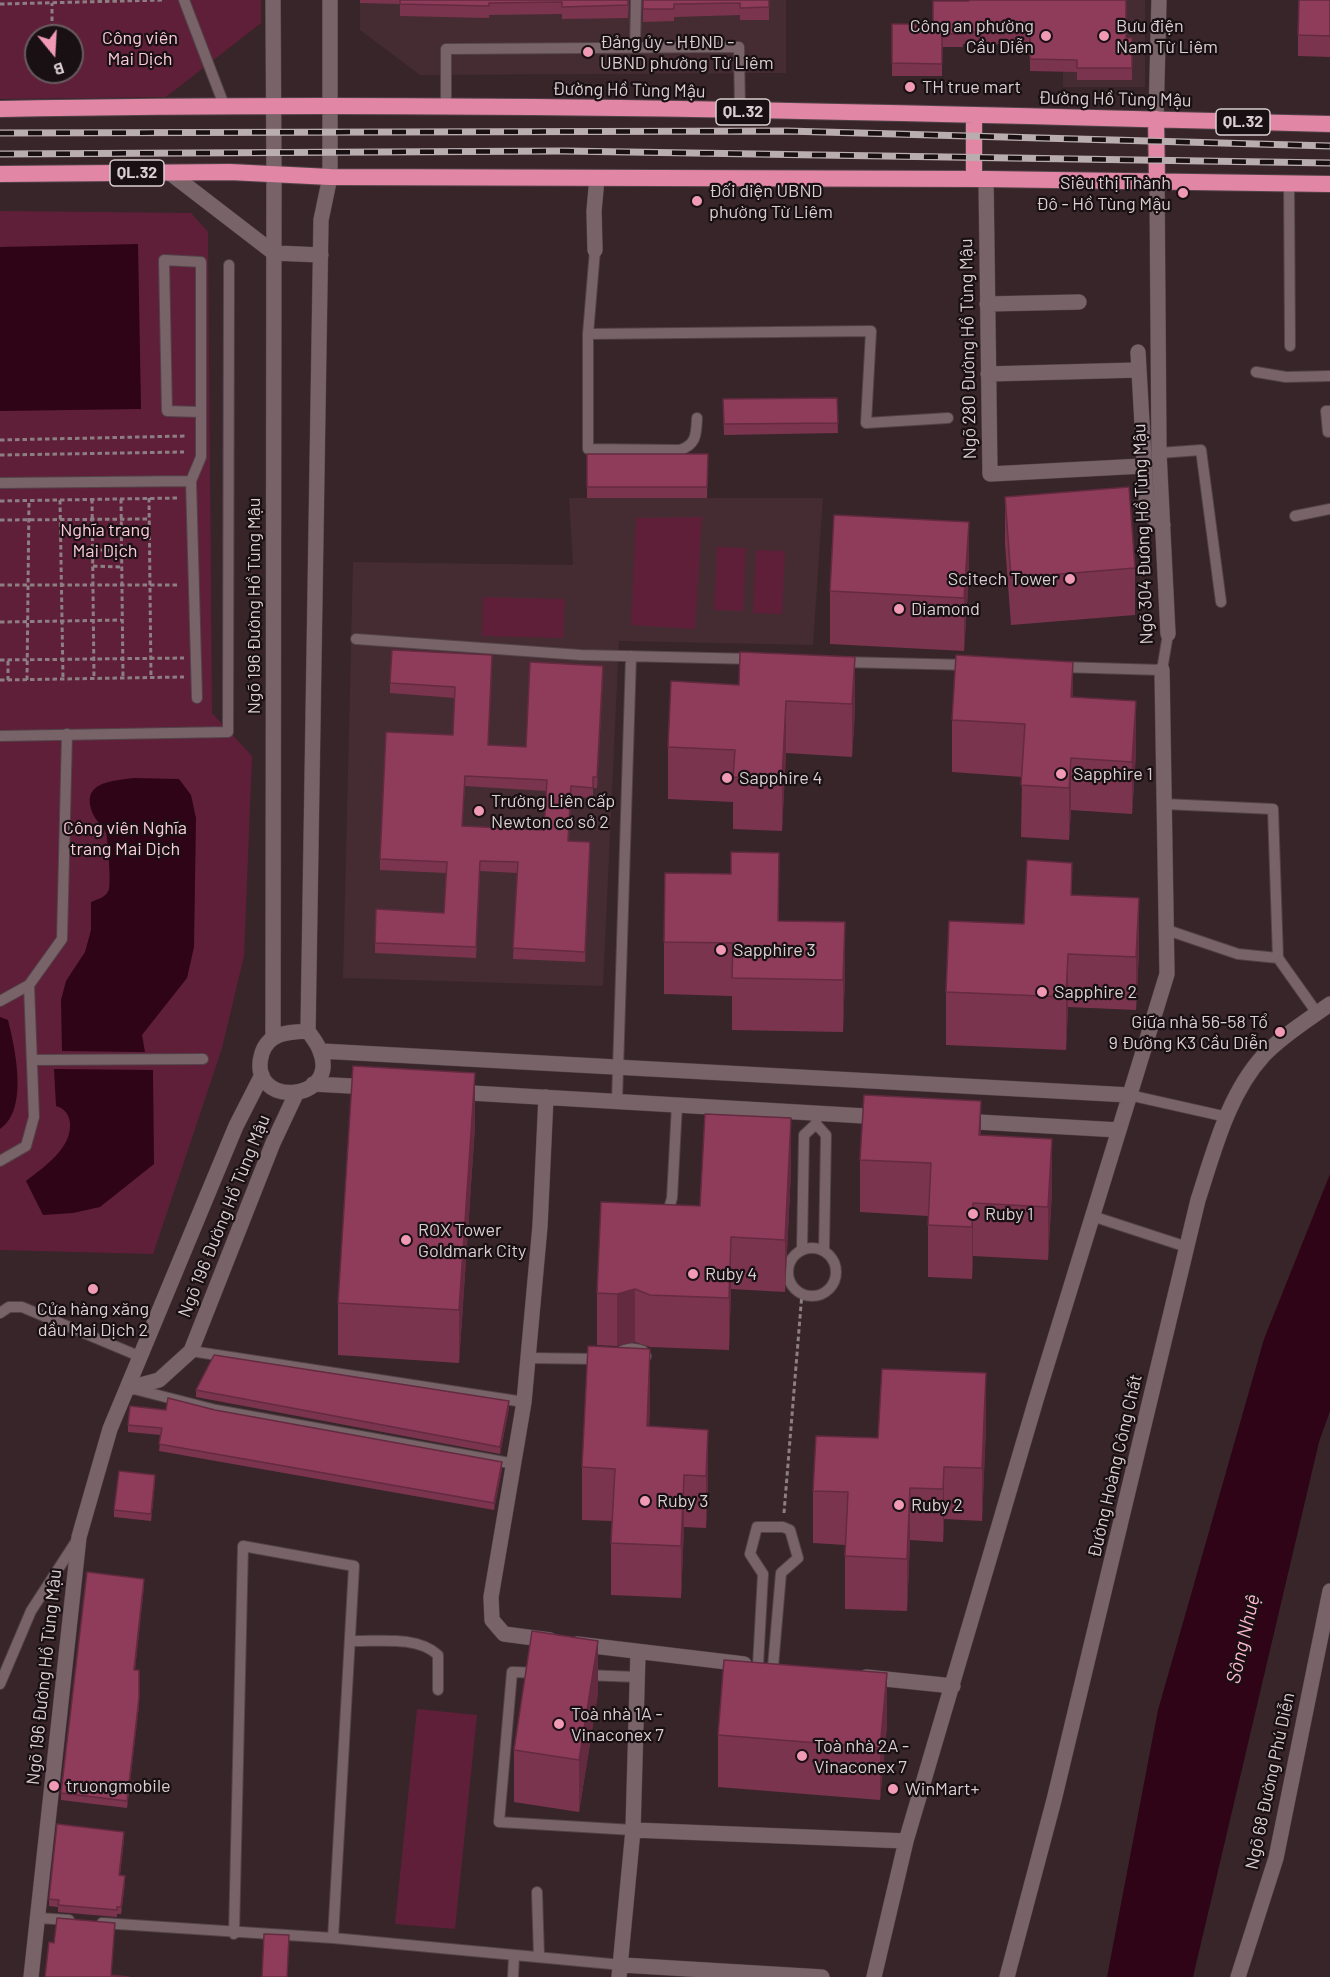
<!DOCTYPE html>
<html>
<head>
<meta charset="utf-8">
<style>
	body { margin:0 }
	#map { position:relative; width:1330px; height:1977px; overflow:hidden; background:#37252a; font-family:Barlow,sans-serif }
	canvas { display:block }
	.north { position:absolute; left:24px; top:24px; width:60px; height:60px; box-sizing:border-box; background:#191013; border:2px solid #665c5f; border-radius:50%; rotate:162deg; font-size:16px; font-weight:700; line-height:24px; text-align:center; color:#daced1 }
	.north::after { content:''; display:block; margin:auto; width:21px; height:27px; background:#f09ab6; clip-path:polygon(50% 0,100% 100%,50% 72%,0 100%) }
</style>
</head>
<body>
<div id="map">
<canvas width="1330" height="1977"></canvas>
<div class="north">B</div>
</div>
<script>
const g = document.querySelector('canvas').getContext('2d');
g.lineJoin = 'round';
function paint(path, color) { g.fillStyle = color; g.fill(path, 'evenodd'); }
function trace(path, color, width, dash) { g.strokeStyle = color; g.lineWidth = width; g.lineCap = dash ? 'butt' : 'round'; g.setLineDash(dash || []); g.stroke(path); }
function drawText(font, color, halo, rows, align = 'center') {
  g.font = font + ' Barlow,sans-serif'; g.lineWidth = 4.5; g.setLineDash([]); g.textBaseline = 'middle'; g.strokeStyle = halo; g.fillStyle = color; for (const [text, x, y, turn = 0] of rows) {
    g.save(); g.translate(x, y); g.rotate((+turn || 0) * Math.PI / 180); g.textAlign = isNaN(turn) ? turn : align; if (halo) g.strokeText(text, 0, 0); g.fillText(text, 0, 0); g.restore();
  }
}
const built = new Path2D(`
	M360 0H786V73L420 75 360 30Z
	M1063 0H1145V87H1063Z
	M569 498H823L813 645 619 641 603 986 343 978 353 562 573 565Z`);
const green = new Path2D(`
	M0 0H261V23L166 97 0 99ZM36 36H72V72H36Z
	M0 211 191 213 208 232 212 713 252 756 244 956 222 1048 153 1254 0 1250Z
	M702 517 695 629 631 625 636 518Z
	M717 547 746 548 743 611 714 610Z
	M756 550 785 551 782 614 753 613Z
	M483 597 565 599 563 638 482 636Z
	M417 1709 477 1715 455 1929 395 1924Z`);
const water = new Path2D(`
	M138 244 141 409 0 411V247Z
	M134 778 179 779 191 795 196 818 194 947 187 978 142 1035 145 1052 62 1051 61 1000 66 981 85 952 91 930V902C98 899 107 897 109 889 111 883 108 840 106 833 103 826 96 821 93 814 80 782 111 781 134 778Z
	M0 1017 8 1020C15 1048 29 1110 0 1129Z
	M54 1069 153 1070 154 1164 100 1207 73 1213 43 1215 26 1181C44 1167 72 1148 70 1123 69 1114 64 1108 56 1106Z
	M1330 1174V1411L1319 1442 1193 1977H1107L1158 1710 1264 1339Z`);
const path = new Path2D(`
	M0 4 163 0
	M52 36V3
	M0 440 186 436
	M0 455 184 452
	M149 498 151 678
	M92 499 94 679
	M121 499 123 678
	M60 500 63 679
	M0 501 178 498
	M0 520 149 519
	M93 550H121
	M93 566 121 567
	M0 585H180
	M0 622 121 620
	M0 660 184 658
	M8 661V680
	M0 680 184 677
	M27 680 29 500
	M784 1513 802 1293`);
const service = new Path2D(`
	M184 0 224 105
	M635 48 636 0
	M446 107V49L739 47 740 112
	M1289 183 1290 346
	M595 250 588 334V449L680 450C697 444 696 434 697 418
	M588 334 871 331 866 423 948 418
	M1256 372 1286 377 1330 376
	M1328 432 1326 411H1330
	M1159 453 1201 450 1221 602
	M0 483 191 481
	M1295 516 1330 509
	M356 639 581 655 754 659
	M842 662 970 665
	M1060 667 1162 670 1168 634
	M197 698 191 481 201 457V262L164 260 167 411 200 412
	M0 736 228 732 229 265
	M1164 804 1273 809 1278 958 1317 1013
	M1167 930 1238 954 1278 958
	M0 1001 29 985
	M32 1060 203 1059
	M1129 1095 1227 1117
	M617 1101 631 656
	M816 1124 826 1135 824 1251
	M0 1161 26 1146 34 1117 29 985 62 939 67 734
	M664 1214 668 1212 672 1198 677 1105
	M1092 1216 1187 1247
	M788 1272a24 24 0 1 1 48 0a24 24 0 1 1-48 0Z
	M802 1250 804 1135 816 1124 817 1113
	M0 1313 9 1307H22L141 1357
	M191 1351 524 1402
	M617 1356C624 1346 634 1348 643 1351L646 1356
	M528 1358 600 1359
	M130 1388 216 1410 515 1464
	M350 1641C377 1642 417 1635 438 1655V1690
	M758 1665 763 1574 750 1554 757 1527H783L790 1530 798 1558 781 1573 773 1667
	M539 1673 512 1672 499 1822 633 1830
	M585 1675 637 1677
	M0 1684 31 1611 77 1540
	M537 1892 539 1957
	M39 1918 69 1920
	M102 1923 333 1938 622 1965
	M234 1934 243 1546 354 1566 333 1938
	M513 1977 514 1956`);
const minor = new Path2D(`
	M1156 119 1159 0
	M170 173 274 253 321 255
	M986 179 990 474 1143 466
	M1157 181 1159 453 1168 634
	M595 250 594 211 597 178
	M987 304 1079 302
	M1138 352 1147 513 1163 525
	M988 374 1138 370
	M308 1031 321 220 330 177
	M308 1031C312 1037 318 1044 320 1051 341 1103 245 1109 262 1053 269 1032 289 1032 308 1031Z
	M273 1037 274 175
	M321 1051 1129 1095
	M313 1084 370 1087
	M454 1092 882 1117
	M546 1097 540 1226 524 1402 491 1597 492 1620 504 1634 550 1640
	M960 1121 1119 1130
	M129 1388 159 1380 191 1351 273 1143 296 1094
	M577 1644 744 1664
	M866 1677 953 1686
	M633 1830 906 1841
	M622 1965 822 1977
	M31 1977 79 1537 110 1429 236 1126 262 1075
	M619 1977 633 1830 638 1652
	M874 1977 906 1841 1036 1400 1167 974 1162 670
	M1238 1977 1276 1858 1330 1591`);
const tertiary = new Path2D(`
	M273 0 274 175
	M330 0V177
	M1007 1977 1054 1800 1198 1200C1214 1151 1228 1094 1264 1055 1283 1035 1308 1020 1330 1004`);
const trunk = new Path2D(`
	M0 109C443 100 887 112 1330 124
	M974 116V179
	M1156 119 1157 181
	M0 174 230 172 330 177 986 179 1330 184`);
const rail = new Path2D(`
	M0 133 787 131 1330 146
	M0 154 564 151 1330 163`);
const wall = new Path2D(`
	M360 0H629L628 18 562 19V14L489 15V18L400 16V4L360 3Z
	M643 0H769V20H740V15L674 17V21L643 22Z
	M1330 0V57L1298 56V35Z
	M969 1 1126 38H1132V80H1077V72L1030 71V45L963 44V47H942V76H892V24H933Z
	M837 398 838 433 724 435 723 399Z
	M587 454H708L707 498H587Z
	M1005 497 1135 568V615L1011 625 1005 544Z
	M969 574 964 651 830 644V591Z
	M855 657V710L852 757 786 753 782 831 733 829V802L668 799V747L739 685Z
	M492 666 488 745 526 747 603 677 597 788H593V798L571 797 569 841 590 853 585 962 513 959 517 873 480 871 476 958 375 953V943L444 913 446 873 380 870V859L453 735 455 698 390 693V683ZM465 786 546 791 544 830 462 826Z
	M1073 697 1136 753 1132 814 1071 810 1069 840 1021 837 1022 777 952 772V720Z
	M1072 895 1139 950 1136 1010 1068 1007 1066 1050 946 1045V992L1024 924Z
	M779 921 845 974 843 1032 732 1030V996L664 994V942Z
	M475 1126 459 1363 338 1355V1303Z
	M981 1135 1052 1191 1048 1260 973 1256 972 1279 928 1277V1216L860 1212V1160Z
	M791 1170 785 1292 731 1289 729 1350 650 1347 635 1342 617 1346 597 1345V1293L700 1206Z
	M196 1390 509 1408 500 1454 196 1397Z
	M650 1402 649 1427 708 1430V1482L706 1528 684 1527 681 1598 611 1595V1543L612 1521 582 1520V1467Z
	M166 1410H215L502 1469 494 1510 159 1451 161 1435 128 1432V1425Z
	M986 1425 982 1521 944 1519 943 1542 910 1540 907 1611 845 1609V1545L813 1543V1491L878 1438Z
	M155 1482 151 1521 114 1517V1510Z
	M144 1586 135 1670 139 1705 127 1808 61 1800V1793Z
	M598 1693 579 1812 514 1802V1750Z
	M887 1725 880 1800 718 1787V1735Z
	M124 1839 120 1875 125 1883 121 1914H117V1917L58 1912V1907L49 1906V1899Z`);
const shadedWall = new Path2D(`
	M969 522V574L964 651V598Z
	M855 657V710L852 757V704Z
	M1073 662V715L1071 697Z
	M603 666V677L597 788V777Z
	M786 701V753L782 831V779Z
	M1136 701V753L1132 814V762Z
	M1071 758V810L1069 840V788Z
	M779 853V905L778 973V921Z
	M1072 863V915L1071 895Z
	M1139 898V950L1136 1010V957Z
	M845 922V974L843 1032V980Z
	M1068 954V1007L1066 1050V997Z
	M475 1073V1126L459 1363V1310Z
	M981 1101V1153L979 1135Z
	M791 1118V1170L785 1292V1240Z
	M1052 1139V1191L1048 1260V1207Z
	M973 1203V1256L972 1279V1227Z
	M731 1237V1289L729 1350V1298Z
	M635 1289V1342L617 1346V1294Z
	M650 1349V1402L647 1479V1426Z
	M986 1373V1425L982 1521V1468Z
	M509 1401V1408L500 1454V1447Z
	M708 1430V1482L706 1528V1476Z
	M502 1462V1469L494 1510V1503Z
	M944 1467V1519L943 1542V1489Z
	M155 1475V1482L151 1521V1514Z
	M684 1475V1527L681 1598V1546Z
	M910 1488V1540L907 1611V1559Z
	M144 1579V1586L134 1677V1670Z
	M598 1641V1693L579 1812V1760Z
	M887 1673V1725L880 1800V1748Z
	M139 1698V1705L127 1808V1801Z
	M124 1832V1839L119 1882V1875Z
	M125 1876V1883L121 1914V1907Z`);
const building = new Path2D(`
	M400 0H628V5L562 7V2L489 3V6L400 4Z
	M643 0H769V7L740 8V3L674 4V9H643Z
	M969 0H1126V38H1132V68H1077V60L1030 59V32H963V34H942V64L892 63V24H933V1H969Z
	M1299 0H1330V36L1298 35Z
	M837 398 838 423 724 424 723 399Z
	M587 454H708L707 487H587Z
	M1129 487 1135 568 1011 578 1005 497Z
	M834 515 969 522 964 598 830 591Z
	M392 650 492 655 488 745 526 747 530 662 603 666 597 777H593V788L571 786 568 841 590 842 585 952 513 948 518 862 480 861 476 947 375 943 376 909 444 913 447 862 380 859 386 732 453 735 455 687 390 683ZM465 776 547 780 544 830 462 826Z
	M740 652 855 657 852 704 786 701 782 779 733 777 735 750 668 747 671 681 739 685Z
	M956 655 1073 662 1071 697 1136 701 1132 762 1071 758 1069 788 1021 785 1025 724 952 720Z
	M731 852 779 853 778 921 845 922 843 980 732 978 733 943 664 942 665 873 731 874Z
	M1027 860 1072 863 1071 895 1139 898 1136 957 1068 954 1066 997 946 992 949 921 1024 924Z
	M353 1066 475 1073 459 1310 338 1303Z
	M864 1095 981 1101 979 1135 1052 1139 1048 1207 973 1203 972 1227 928 1225 931 1163 860 1160Z
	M705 1114 791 1118 785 1240 731 1237 729 1298 650 1295 635 1289 617 1294 597 1293 601 1202 700 1206Z
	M588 1346 650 1349 647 1426 708 1430 706 1476 684 1475 681 1546 611 1543 615 1469 582 1467Z
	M214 1355 509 1401 500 1447 196 1390Z
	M882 1369 986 1373 982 1468 944 1467 943 1489 910 1488 907 1559 845 1556 848 1492 813 1491 816 1436 878 1438Z
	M168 1398 215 1410 502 1462 494 1503 159 1444 162 1428 128 1425 130 1406 166 1410Z
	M119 1471 155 1475 151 1514 114 1510Z
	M87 1572 144 1579 134 1670H139V1698L127 1801 61 1793Z
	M532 1631 598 1641 579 1760 514 1750Z
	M724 1660 887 1673 880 1748 718 1735Z
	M57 1824 124 1832 119 1875 125 1876 121 1907H117V1910L58 1905 59 1900 49 1899Z
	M57 1918 115 1923 111 1975 129 1977H45L49 1942 54 1943Z
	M264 1934 289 1935 287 1977H262Z`);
const markers = [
	[1046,36,6,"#f09ab6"],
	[1104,36,6,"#f09ab6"],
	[588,52,6,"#f09ab6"],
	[910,87,6,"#f09ab6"],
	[1183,193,6,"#f09ab6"],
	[697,201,6,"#f09ab6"],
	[1070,579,6,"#f09ab6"],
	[899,609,6,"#f09ab6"],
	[1061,774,6,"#f09ab6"],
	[727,778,6,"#f09ab6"],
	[479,811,6,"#f09ab6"],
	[721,950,6,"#f09ab6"],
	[1042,992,6,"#f09ab6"],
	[1280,1032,6,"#f09ab6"],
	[973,1214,6,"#f09ab6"],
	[406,1240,6,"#f09ab6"],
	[693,1274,6,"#f09ab6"],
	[93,1289,6,"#f09ab6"],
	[645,1501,6,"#f09ab6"],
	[899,1505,6,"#f09ab6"],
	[559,1724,6,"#f09ab6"],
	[802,1756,6,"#f09ab6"],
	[54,1786,6,"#f09ab6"],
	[893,1789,6,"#f09ab6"]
];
const shields = [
	[743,112,54],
	[1243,122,54],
	[137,173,54]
];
const shieldNames = [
	["QL.32",743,112],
	["QL.32",1243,122],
	["QL.32",137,173]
];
const poiNames = [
	["Công an phường",1034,26,"right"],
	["Cầu Diễn",1034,47,"right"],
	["Bưu điện",1116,26],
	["Nam Từ Liêm",1116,47],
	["Đảng ủy - HĐND -",600,42],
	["UBND phường Từ Liêm",600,63],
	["TH true mart",922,87],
	["Siêu thị Thành",1171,183,"right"],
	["Đô - Hồ Tùng Mậu",1171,204,"right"],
	["Đối diện UBND",709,191],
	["phường Từ Liêm",709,212],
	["Scitech Tower",1058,579,"right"],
	["Diamond",911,609],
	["Sapphire 1",1073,774],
	["Sapphire 4",739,778],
	["Trường Liên cấp",491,801],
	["Newton cơ sở 2",491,822],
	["Sapphire 3",733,950],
	["Sapphire 2",1054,992],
	["Giữa nhà 56-58 Tổ",1268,1022,"right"],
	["9 Đường K3 Cầu Diễn",1268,1043,"right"],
	["Ruby 1",985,1214],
	["ROX Tower",418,1230],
	["Goldmark City",418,1251],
	["Ruby 4",705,1274],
	["Cửa hàng xăng",93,1309,"center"],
	["dầu Mai Dịch 2",93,1330,"center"],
	["Ruby 3",657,1501],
	["Ruby 2",911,1505],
	["Toà nhà 1A -",571,1714],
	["Vinaconex 7",571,1735],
	["Toà nhà 2A -",814,1746],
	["Vinaconex 7",814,1767],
	["truongmobile",66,1786],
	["WinMart+",905,1789]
];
const parkNames = [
	["Công viên",140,38],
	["Mai Dịch",140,59],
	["Nghĩa trang",105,530],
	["Mai Dịch",105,551],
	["Công viên Nghĩa",125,828],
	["trang Mai Dịch",125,849]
];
const streetNames = [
	["Đường Hồ Tùng Mậu",629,90,1],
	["Đường Hồ Tùng Mậu",1115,99,1],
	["Ngõ 280 Đường Hồ Tùng Mậu",968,349,-91],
	["Ngõ 304 Đường Hồ Tùng Mậu",1143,534,-92],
	["Ngõ 196 Đường Hồ Tùng Mậu",254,606,-90],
	["Ngõ 196 Đường Hồ Tùng Mậu",224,1216,-68],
	["Đường Hoàng Công Chất",1115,1466,-77],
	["Ngõ 196 Đường Hồ Tùng Mậu",44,1677,-84],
	["Ngõ 68 Đường Phú Diễn",1270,1781,-78]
];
const waterNames = [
	["Sông Nhuệ",1243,1639,-77]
];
paint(built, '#452c33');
paint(green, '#601f39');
paint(water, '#2e0416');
trace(service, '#524348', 12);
trace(minor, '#524348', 16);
trace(tertiary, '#524348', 16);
trace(trunk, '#524348', 18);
trace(path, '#8c7e82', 3, [4.5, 3]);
trace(service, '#786369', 10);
trace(minor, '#786369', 15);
trace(tertiary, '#786369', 15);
trace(trunk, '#e286a6', 16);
trace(rail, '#baadb0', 7);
trace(rail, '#191013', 4.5, [14]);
paint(wall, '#7b344e');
paint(shadedWall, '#642a40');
paint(building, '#8f3c5b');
trace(building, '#642a40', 1.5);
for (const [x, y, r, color] of markers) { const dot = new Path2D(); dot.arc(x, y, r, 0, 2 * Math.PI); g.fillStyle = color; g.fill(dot); trace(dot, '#191013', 2); }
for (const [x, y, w] of shields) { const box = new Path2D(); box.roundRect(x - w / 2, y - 13, w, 26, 4.5); g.fillStyle = '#191013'; g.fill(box); trace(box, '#daced1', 1.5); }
drawText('bold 16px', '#daced1', null, shieldNames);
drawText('18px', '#daced1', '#191013', poiNames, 'left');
drawText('18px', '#fccad9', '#191013', parkNames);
drawText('18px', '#daced1', '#191013', streetNames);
drawText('italic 20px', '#fdb5cb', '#191013', waterNames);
</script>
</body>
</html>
